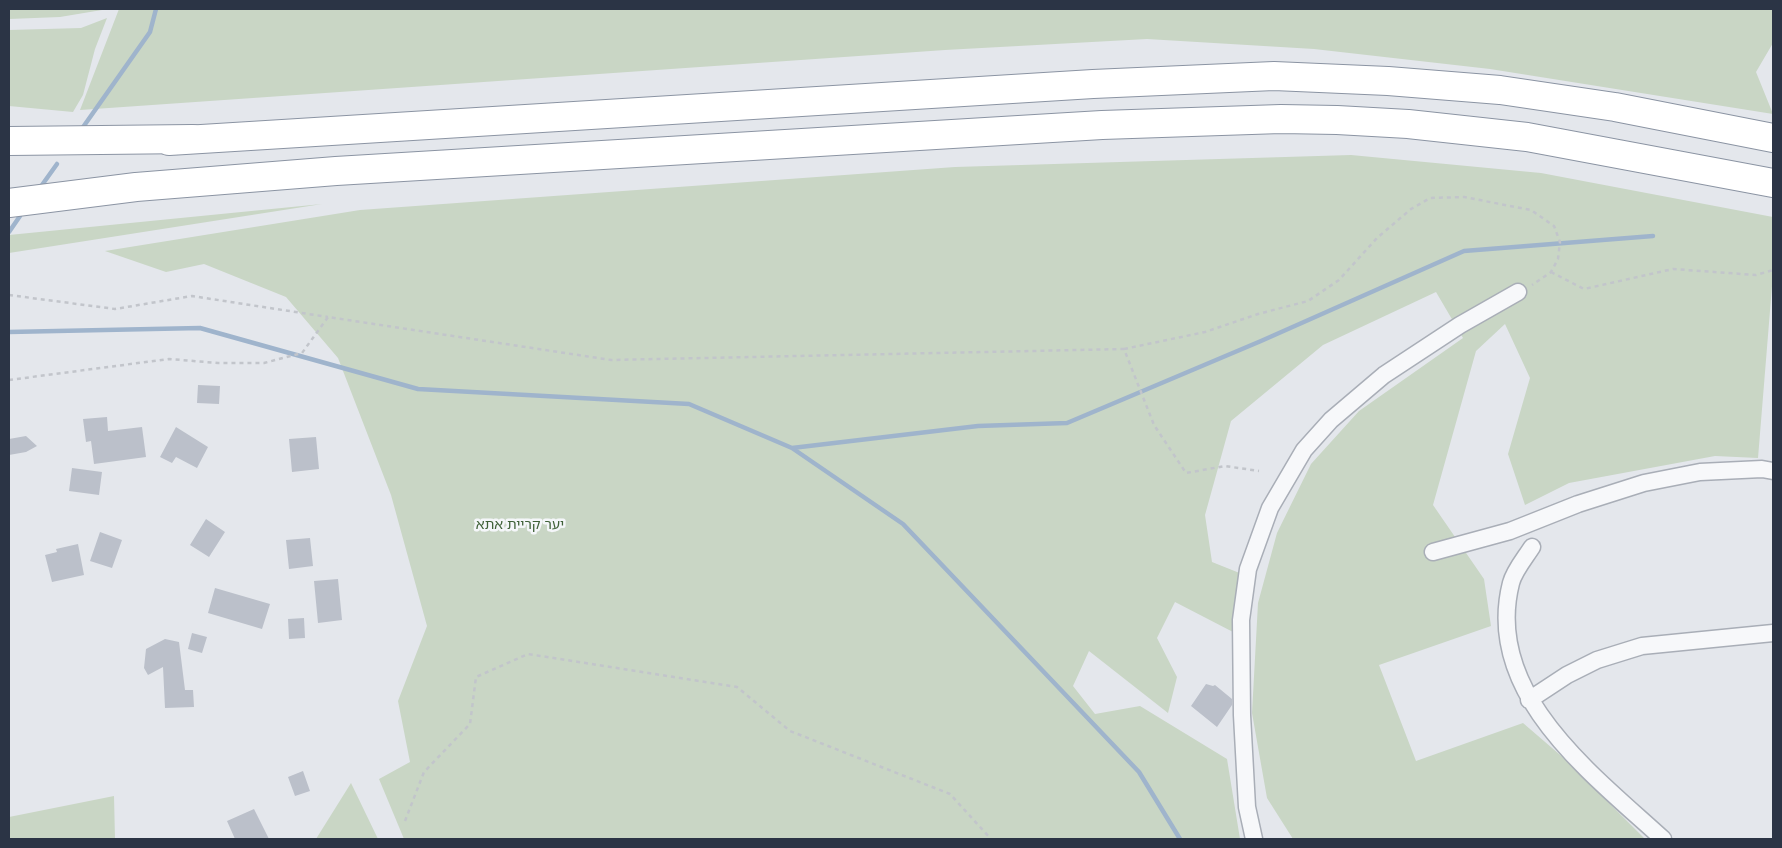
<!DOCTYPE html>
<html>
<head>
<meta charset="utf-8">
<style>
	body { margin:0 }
	#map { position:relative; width:1782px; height:848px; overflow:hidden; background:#e4e7ec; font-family:Quicksand,sans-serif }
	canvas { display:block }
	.frame { position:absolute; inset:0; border:10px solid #2b3445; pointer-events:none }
</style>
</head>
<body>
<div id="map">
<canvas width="1782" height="848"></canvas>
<div class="frame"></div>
</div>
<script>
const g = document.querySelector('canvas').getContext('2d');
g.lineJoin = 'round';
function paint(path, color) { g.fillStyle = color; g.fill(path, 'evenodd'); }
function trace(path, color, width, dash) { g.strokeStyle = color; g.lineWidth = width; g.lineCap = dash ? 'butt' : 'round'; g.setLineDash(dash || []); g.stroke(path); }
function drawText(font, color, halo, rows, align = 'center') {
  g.font = font + ' Quicksand,"Noto Sans Hebrew",sans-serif'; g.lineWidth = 5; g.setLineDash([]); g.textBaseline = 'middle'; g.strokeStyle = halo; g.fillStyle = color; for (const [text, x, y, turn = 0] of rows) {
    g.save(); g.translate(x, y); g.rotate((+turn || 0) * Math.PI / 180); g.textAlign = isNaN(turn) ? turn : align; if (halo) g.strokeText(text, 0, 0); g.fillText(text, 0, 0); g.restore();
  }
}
const green = new Path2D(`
	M9 9H108L60 17 9 19Z
	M119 9H1773V43L1756 72 1773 114 1490 69 1314 49 1147 39 945 50 80 110Z
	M107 18 95 49 83 95 73 112 9 106V30L81 28Z
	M1351 155 1541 173 1773 217V274L1758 458 1715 456 1569 483 1525 505 1508 454 1530 378 1505 324 1476 351 1433 505 1484 579 1491 626 1379 665 1416 761 1523 723 1566 760 1645 839H1293L1267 798 1252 713 1258 603 1277 533 1311 464 1359 411 1463 338 1436 292 1323 345 1231 421 1205 515 1212 562 1242 574 1233 632 1175 602 1157 638 1177 677 1168 713 1089 651 1073 686 1095 714 1140 706 1227 759 1240 839H404L379 779 410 762 398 701 427 626 391 495 338 358 286 297 204 264 166 272 105 251 360 210 955 167Z
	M322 204 9 253V235Z
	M351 783 378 839H316Z
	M114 796 115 839H9V817Z`);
const stream = new Path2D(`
	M81 130 150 32 156 9
	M42 185 57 164
	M9 232 20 216
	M9 332 200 328 418 389 689 404 792 448 903 524 1139 772 1180 839
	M792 448 978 426 1067 423 1261 341 1464 251 1653 236`);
const building = new Path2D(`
	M198 385 220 386 219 404 197 403Z
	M107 417 108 431 142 427 146 457 94 464 91 441 86 442 83 419Z
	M176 427 208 447 197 468 176 457 172 463 160 457Z
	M26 436 37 446 26 452 9 455V439Z
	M316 437 319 469 292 472 289 439Z
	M72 468 102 472 99 495 69 491Z
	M206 519 225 532 209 557 190 545Z
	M100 532 122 540 112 568 90 561Z
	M310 538 313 566 289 569 286 540Z
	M78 544 84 575 52 582 45 555 57 552 56 549Z
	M338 579 342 620 318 623 314 581Z
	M215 588 270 604 262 629 208 613Z
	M304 618 305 638 289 639 288 619Z
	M192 633 207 637 202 653 188 649Z
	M165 639 179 642 185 690H193L194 707 165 708 163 667 148 675 144 668 146 649Z
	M1206 684 1213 686 1215 685 1232 699V705L1217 727 1191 706Z
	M303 771 310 791 295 796 288 777Z
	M254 809 269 839H235L227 821Z`);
const path = new Path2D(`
	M1551 272 1584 289 1673 269 1756 275 1773 270
	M9 295 115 309 192 296 328 317
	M1124 349 1205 332 1258 314 1308 301 1339 280 1377 238 1411 209 1430 198 1464 197 1531 210 1554 226 1560 242 1558 259 1551 272 1532 285
	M9 380 169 359 218 363H264L302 353 328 317 611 360 1124 349 1154 425 1186 473 1225 466 1259 471
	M405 821 424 772 470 724 476 677 528 654 737 687 790 731 950 794 991 839`);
const minor = new Path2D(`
	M1532 547C1525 558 1514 571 1511 583 1483 693 1592 774 1663 839
	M1433 552 1510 531 1578 504 1644 483 1700 472 1762 469 1773 471
	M1529 700 1567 675 1597 660 1642 646 1773 633
	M1254 839 1247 807 1242 715 1241 620 1248 569 1270 508 1304 450 1331 420 1384 375 1460 325 1518 292`);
const trunk = new Path2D(`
	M169 141 1093 84 1274 76 1388 81 1500 90 1615 107 1773 138
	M9 203 136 187 336 171 1102 125 1281 119 1337 120 1408 124 1527 137 1773 183`);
const motorway = new Path2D(`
	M9 141 193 139`);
const parkNames = [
	["יער קריית אתא",520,525]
];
paint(green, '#c9d6c5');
trace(stream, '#9fb4cc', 4.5);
paint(building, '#bbc0ca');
trace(minor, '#a9aeb7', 19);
trace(trunk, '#8b94a3', 30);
trace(motorway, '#8b94a3', 30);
trace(path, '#c2c5cb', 2.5, [4, 4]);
trace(minor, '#f7f8fa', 16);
trace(trunk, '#fff', 28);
trace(motorway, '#fff', 28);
drawText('14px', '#3f6138', '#f4f6f9', parkNames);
</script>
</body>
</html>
